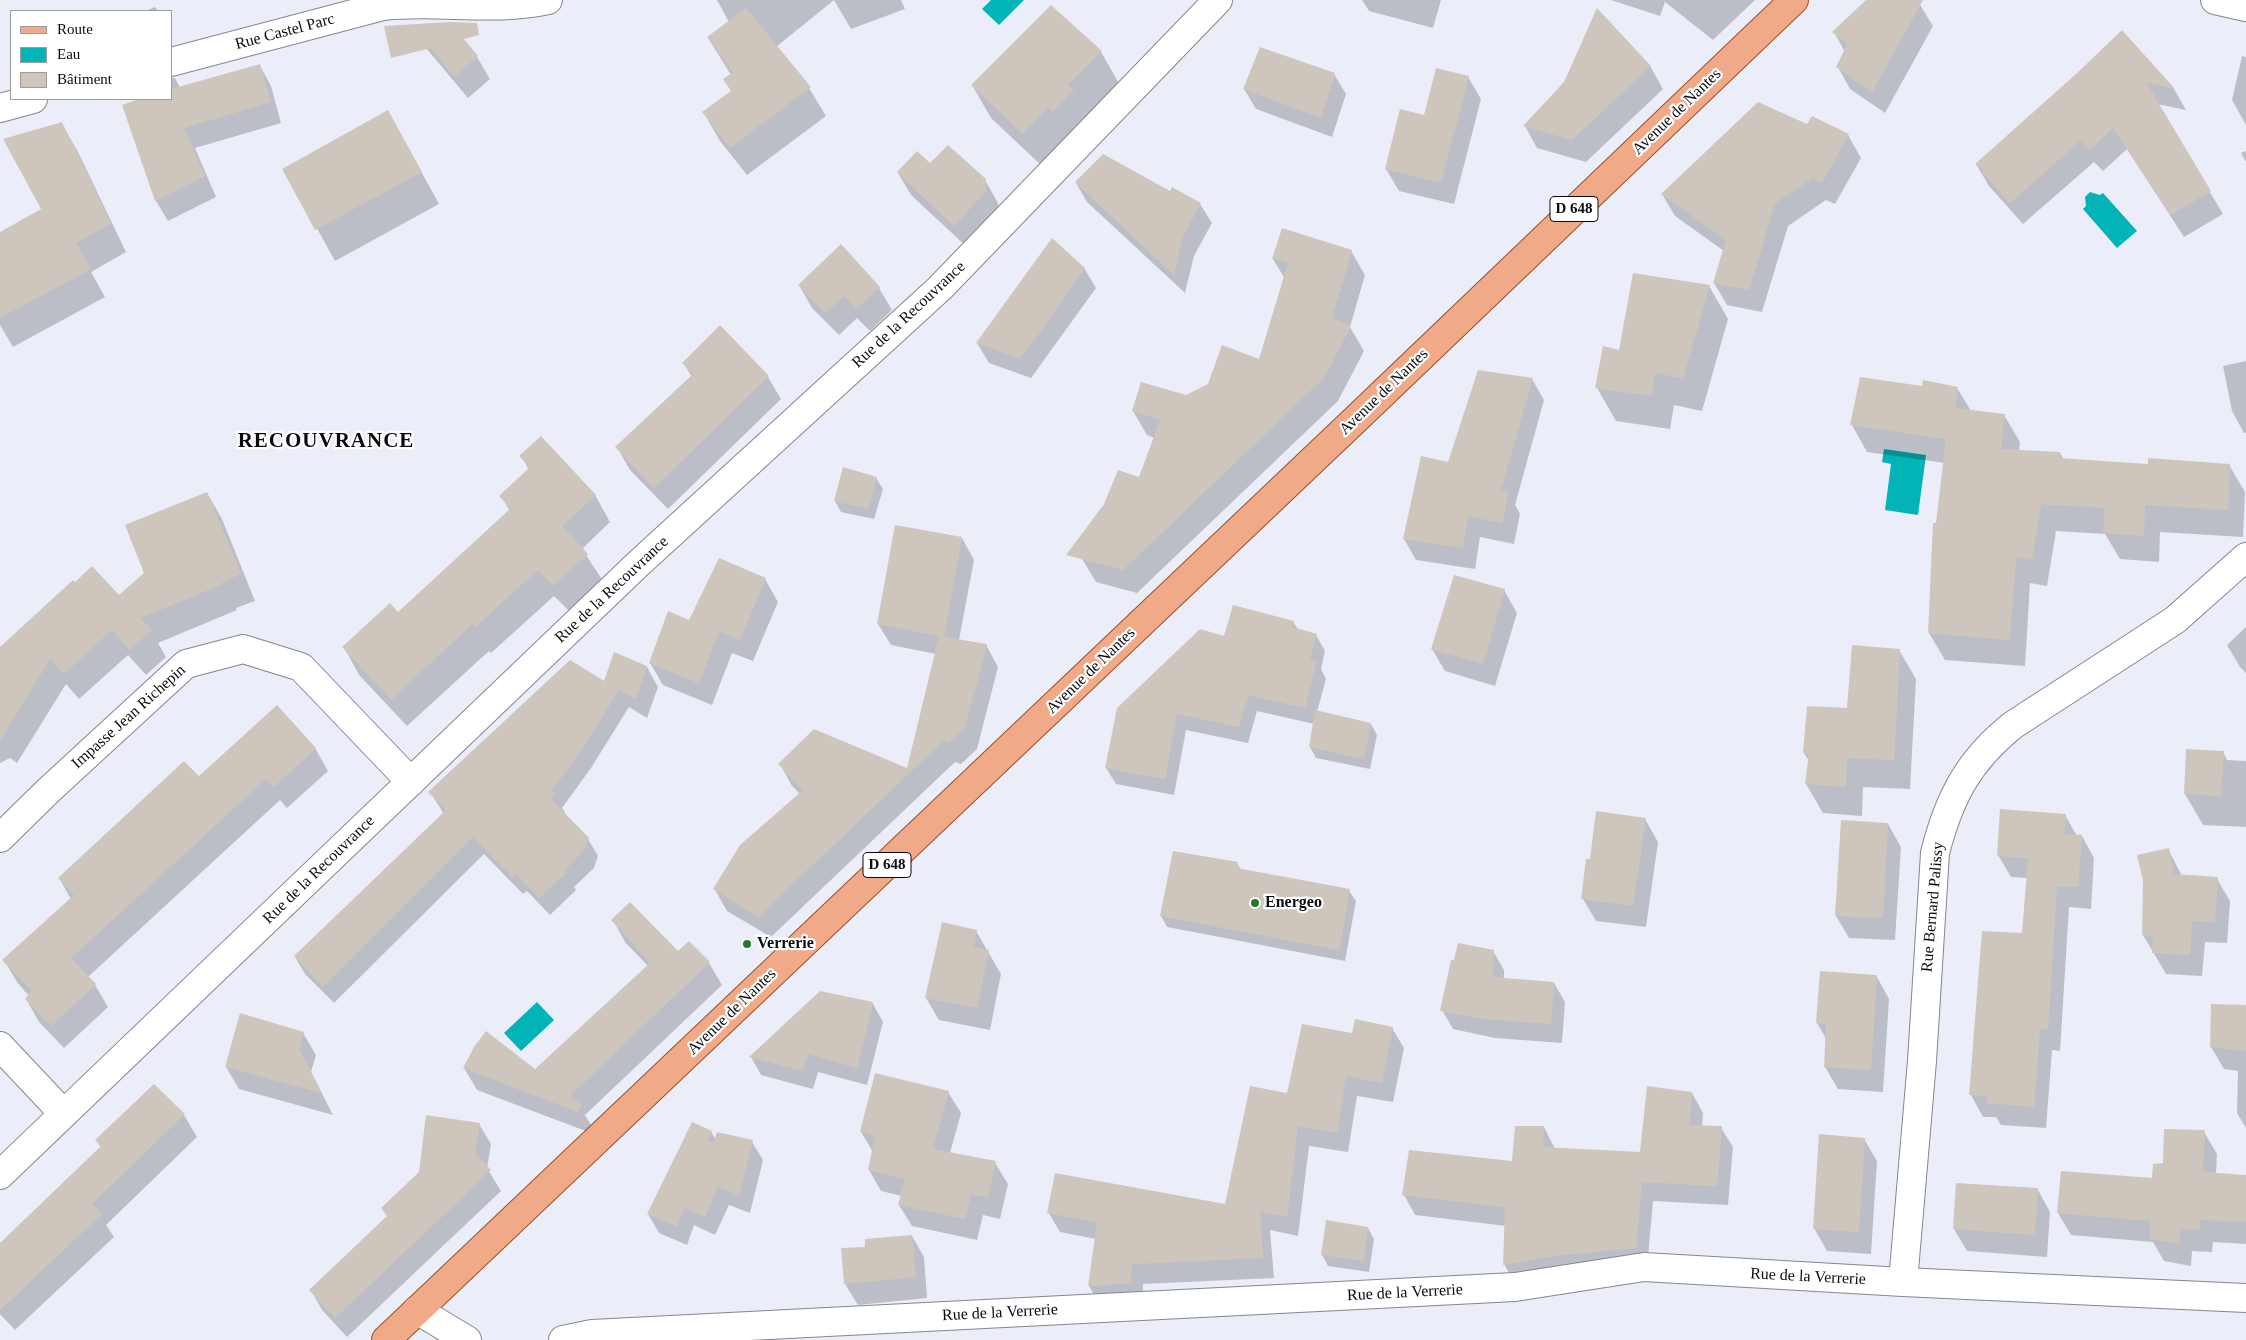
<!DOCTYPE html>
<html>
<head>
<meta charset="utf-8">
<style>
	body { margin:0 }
	#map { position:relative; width:2246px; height:1340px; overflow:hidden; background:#ebeef9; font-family:Georgia,serif }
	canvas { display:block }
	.legend { position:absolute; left:10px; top:10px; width:162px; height:90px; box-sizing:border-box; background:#fff; border:1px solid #9d9d9f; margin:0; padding:6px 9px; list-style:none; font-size:15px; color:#0a0b0f }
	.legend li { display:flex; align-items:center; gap:10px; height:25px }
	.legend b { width:25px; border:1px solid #9d9d9f }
</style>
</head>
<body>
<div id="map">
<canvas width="2246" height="1340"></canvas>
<ul class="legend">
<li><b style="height:6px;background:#f1aa88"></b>Route</li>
<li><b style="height:14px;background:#02b4b7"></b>Eau</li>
<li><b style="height:14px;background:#cec6bd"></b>Bâtiment</li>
</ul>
</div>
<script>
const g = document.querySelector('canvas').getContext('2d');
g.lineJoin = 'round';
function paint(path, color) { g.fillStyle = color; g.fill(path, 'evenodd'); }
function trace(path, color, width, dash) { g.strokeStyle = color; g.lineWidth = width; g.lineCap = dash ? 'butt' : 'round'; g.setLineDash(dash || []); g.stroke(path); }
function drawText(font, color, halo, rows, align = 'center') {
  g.font = font + ' Georgia,serif'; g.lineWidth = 4.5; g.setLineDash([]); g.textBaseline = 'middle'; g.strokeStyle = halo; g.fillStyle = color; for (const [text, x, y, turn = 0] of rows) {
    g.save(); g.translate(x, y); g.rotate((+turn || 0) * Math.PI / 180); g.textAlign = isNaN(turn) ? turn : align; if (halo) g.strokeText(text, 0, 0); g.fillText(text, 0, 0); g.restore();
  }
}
const water = new Path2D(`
	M991 0H1024L999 25 982 9Z
	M2090 192 2100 195 2103 193 2137 231 2117 248 2083 209 2086 206 2085 197Z
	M1884 449 1926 455 1918 515 1885 510 1891 464 1882 462Z
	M537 1002 554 1020 521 1051 504 1033Z`);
const shadow = new Path2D(`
	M717 0H834L776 47 809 88 826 116 747 175 720 141 704 113 732 92 724 80 731 75 708 38 729 22Z
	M834 0H901L905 9 851 29Z
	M1362 0H1441L1433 28 1369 11Z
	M1611 0H1755L1713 40 1665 2 1660 16Z
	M1868 0H1917L1933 26 1885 113 1850 89 1838 67 1845 52 1834 32Z
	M155 7 158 11H145Z
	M449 24 477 57 490 79 468 98 426 48Z
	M2122 32 2174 89 2186 110 2157 104 2223 214 2184 237 2127 149 2103 171 2094 162 2023 224 1989 186 1976 164 2077 75Z
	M1101 52 1120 85 1042 166 991 118 972 85Z
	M2242 56 2246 57V125L2232 100Z
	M260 66 271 86 281 123 195 148 216 197 168 221 156 201 123 105 143 99H171V78H175L180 88Z
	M1650 66 1663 89 1586 162 1537 148 1525 126Z
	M1334 74 1346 94 1332 137 1256 109 1244 89Z
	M1468 77 1481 99 1454 204 1399 191 1386 169 1424 117Z
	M62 124 78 152 126 252 91 272 105 297 13 347 0 325V234L43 209Z
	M1807 126 1848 135 1861 158 1835 204 1826 200 1788 226 1762 312 1727 305 1714 283 1724 251 1675 216 1662 194Z
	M406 144 439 204 335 261 284 169Z
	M2246 151V162L2241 153Z
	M930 165 985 180 998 203V214L968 248 911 195 898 173Z
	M1076 183 1170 192 1200 204 1212 223 1194 256 1185 293 1087 202Z
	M1351 251 1365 275 1350 327 1364 351 1338 401 1137 593 1096 582 1082 559 1140 478 1155 438 1147 435 1133 411 1186 397 1260 361 1285 279 1273 259Z
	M1084 268 1096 288 1031 378 989 363 977 343Z
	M799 285 879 288 892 310 870 331 857 318 839 335 812 308Z
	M1709 286 1728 319 1702 411 1674 405 1670 429 1616 421 1597 388 1620 352Z
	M720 327 768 377 781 399 668 509 630 470 617 447 692 377 684 364Z
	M2246 361V433H2244L2232 411 2223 366Z
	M1532 379 1544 400 1515 505 1520 514 1514 544 1480 537 1475 569 1416 560 1404 539 1449 463Z
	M1923 388H1957L1971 411 2004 415 2020 442 2019 451 2060 453 2064 460 2149 466 2229 465 2245 492 2243 537 2160 532 2159 562 2120 559 2105 534 2056 531 2047 586 2030 583 2025 666 1945 660 1929 633 1937 524 1945 463 1867 452 1852 425Z
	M521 456 595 495 610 522 582 549 603 581 570 612 554 596 491 653 489 651 407 726 359 675 344 647 398 614 510 511 501 496 529 470Z
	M876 478 883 489 874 519 841 512 835 501Z
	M207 493 222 519 255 601 236 608 237 610 158 643 166 657 146 675 128 655 79 699 66 684 17 763 10 758 0 763V647L119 597 146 573Z
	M962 538 974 560 959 640 986 645 998 667 977 749 961 764 955 762 771 937 727 911 715 890 800 794 792 786 780 764 908 770 936 654 891 645 878 624Z
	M765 579 778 602 753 661 732 653 712 705 663 685 650 663 690 621Z
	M1504 590 1517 613 1495 686 1445 671 1432 649Z
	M1293 622 1298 629 1316 635 1325 651 1321 669 1326 679 1317 712 1371 724 1377 735 1370 769 1316 758 1310 747 1314 724 1257 711 1248 743 1186 730 1174 795 1116 784 1106 768 1225 638Z
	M2246 627V673L2240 667 2227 645Z
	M1899 650 1916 679 1910 789 1863 787 1862 816 1823 813 1806 784 1809 761 1804 753 1848 709Z
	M647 667 658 687 647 718 629 707 591 768 562 808 565 812 563 814 588 839 598 856 594 868 574 887 576 890 550 915 527 891 523 894 484 854 334 1003 305 974 295 957 444 814 430 792 607 684 605 680Z
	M315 748 328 771 287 808 280 800 88 977 95 985 108 1007 64 1048 39 1022 26 999 29 996 17 982 4 960 71 899 59 878 199 778Z
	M2223 752 2227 760 2246 761V827L2203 825 2185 794Z
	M2065 815 2077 836H2082L2094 858 2091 909 2069 907 2060 1051 2052 1050 2046 1128 2001 1125 1996 1117H1983L1971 1095 2023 934 2027 878 2011 877 1998 855Z
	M1645 819 1658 842 1646 927 1596 921 1583 899 1591 861Z
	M1888 824 1901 847 1895 940 1849 938 1836 916Z
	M2168 849 2182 876 2217 879 2230 901 2227 943 2205 942 2202 976 2166 974 2143 935Z
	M1237 863 1241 870 1349 891 1356 901 1345 961 1167 927 1161 916Z
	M613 920 678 952 689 942 709 963 722 985 585 1115 593 1128 591 1133 477 1090 464 1068 535 1070 648 966 625 942Z
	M976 931 1001 974 990 1030 939 1020 926 998Z
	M1493 951 1504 970V979L1554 983 1565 1002 1562 1043 1495 1038 1453 1029 1442 1010Z
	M1877 977 1889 999 1883 1092 1838 1089 1825 1067 1827 1040 1817 1023Z
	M820 992 873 1004 883 1022 867 1085 818 1072 813 1089 761 1075 751 1057Z
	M2246 1006V1128L2237 1113 2238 1071 2224 1069 2211 1047Z
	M1392 1028 1404 1048 1393 1102 1357 1096 1348 1152 1309 1146 1298 1236 1270 1230 1274 1278 1143 1284 1142 1303 1101 1306 1089 1286 1096 1239 1060 1232 1048 1212 1226 1206 1288 1095 1353 1034Z
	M303 1033 316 1055 311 1072 333 1115 239 1089 226 1067Z
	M154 1086 184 1115 197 1137 106 1225 114 1237 15 1330 0 1314V1245L101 1148 97 1141Z
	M948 1092 961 1113 950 1153 995 1163 1008 1184 1000 1219 983 1215 977 1240 912 1226 899 1205 902 1196 881 1191 869 1170 873 1152 861 1132Z
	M1692 1093 1703 1113 1702 1127 1721 1128 1733 1147 1728 1205 1653 1201 1647 1268 1515 1284 1504 1264 1506 1226 1415 1215 1404 1195 1514 1163 1544 1127 1555 1149 1641 1154Z
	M479 1124 491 1144 487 1168 501 1191 347 1337 322 1310 311 1290 388 1217Z
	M711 1132 716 1140 752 1142 763 1160 750 1213 729 1205 715 1235 694 1225 687 1245 659 1233 648 1214Z
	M2204 1132 2217 1154 2216 1174 2246 1176V1244L2213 1242 2212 1252 2192 1251 2191 1266 2164 1261 2153 1242 2071 1235 2058 1213 2154 1179Z
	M1864 1139 1877 1161 1871 1254 1827 1251 1814 1228Z
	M2038 1190 2050 1212 2047 1257 1967 1251 1954 1229Z
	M1327 1222 1368 1228 1374 1239 1369 1272 1328 1266 1322 1255Z
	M912 1236 924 1257 927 1298 858 1305 845 1284 842 1249 866 1248Z`);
const building = new Path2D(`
	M1866 0H1923L1872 92 1836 67 1847 44 1832 32Z
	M1051 5 1102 51 1068 85 1074 90 1053 112 1048 107 1023 134 971 85Z
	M746 8 811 87 730 148 702 112 731 91 723 79 733 72 707 37Z
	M1597 8 1651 66 1572 140 1523 126 1564 82Z
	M450 22 477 23 479 35 464 39 478 56 454 77 431 48 391 58 384 26Z
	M2122 30 2175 89 2146 82 2211 191 2170 215 2113 128 2090 150 2080 141 2010 203 1982 173 1984 170 1975 164 2076 74Z
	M1260 47 1335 73 1321 118 1243 89Z
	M260 64 271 102 184 128 205 176 155 201 122 105 139 99H171V89Z
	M1436 68 1469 76 1441 183 1385 169 1400 109 1424 115Z
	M1758 102 1807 124 1812 116 1849 134 1822 183 1813 178 1775 203 1749 290 1713 283 1726 240 1661 194Z
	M388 110 422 172 315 230 282 169Z
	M62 122 111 223 76 243 91 269 0 318V232L41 209 3 139Z
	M948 145 986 179V191L954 226 897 172 917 151 930 163Z
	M1103 154 1170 191 1172 187 1201 203 1183 236 1174 275 1075 182Z
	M1282 228 1352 250 1332 318 1351 326 1325 377 1123 570 1066 555 1104 504 1118 470 1139 477 1160 420 1132 411 1141 382 1186 395 1208 384 1222 345 1259 359 1288 263 1272 259Z
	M1052 238 1085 268 1039 334 1020 358 976 343Z
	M841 244 880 287 856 309 844 296 825 313 798 285Z
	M1633 273 1710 285 1683 378 1655 373 1652 396 1595 388 1603 346 1619 350Z
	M720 325 769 376 654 488 615 447 693 374 682 363Z
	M1478 370 1533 378 1501 490 1509 492 1502 523 1468 516 1463 548 1403 539 1421 456 1448 462Z
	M1860 377 1922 386 1923 380 1958 387 1955 408 2005 414 2001 449 2060 452V458L2148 464V458L2230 464 2228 510 2145 505 2144 536 2103 533 2105 508 2041 504 2032 560 2016 557 2010 640 1928 633 1933 523H1936L1946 439 1850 425Z
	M541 436 596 495 562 526 588 554 553 586 538 570 475 627 472 624 391 700 342 647 390 603 398 612 511 508 499 496 530 467 519 456Z
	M843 467 877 477 868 509 834 501Z
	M207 492 241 574 222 582 223 584 140 618 152 630 130 650 112 630 64 674 50 659 0 741V647L73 580 75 582 92 566 119 595 144 573 125 525Z
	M895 525 962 537 944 637 987 644 965 728 948 743 943 741 758 917 713 889 740 845 803 790 778 764 814 729 907 768 939 636 877 624Z
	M719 558 766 578 740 640 719 631 699 683 649 663 668 611 689 620Z
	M1454 575 1505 589 1483 664 1431 649Z
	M1233 605 1294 621 1293 627 1317 634 1310 660 1317 661 1305 708 1248 695 1239 727 1177 714 1165 779 1105 768 1117 708 1200 629 1224 636Z
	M1852 645 1900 649 1894 760 1847 758 1846 787 1805 784 1809 753H1803L1807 706 1847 708Z
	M614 652 647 666 636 699 604 681Z
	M570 660 619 690 581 751 551 791 555 794 551 799 589 838 584 850 565 870 567 872 539 898 516 874 512 877 473 837 323 987 294 956 446 810 428 792Z
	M277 705 316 748 274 787 266 779 71 958 96 984 51 1026 25 999 32 991 2 960 74 895 58 878 184 761 199 776Z
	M1315 710 1371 723 1364 759 1309 747Z
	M2186 749 2224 751 2221 796 2184 794Z
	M2000 809 2066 814 2064 834 2082 835 2078 887 2057 886 2048 1029H2040L2034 1107 1987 1103V1096L1969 1095 1982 931 2022 933 2028 858 1997 856Z
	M1596 811 1646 818 1633 906 1581 899 1586 859H1590Z
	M1841 820 1888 823 1883 918 1835 916Z
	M2169 848 2174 874 2218 877 2215 922 2192 921 2190 955 2152 953 2153 936 2142 935 2143 881 2137 855Z
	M1173 851 1238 862 1237 868 1350 889 1339 950 1160 916Z
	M630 902 678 951 689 941 710 962 570 1096 582 1106 578 1112 463 1068 474 1047 486 1031 535 1069 650 963 611 920Z
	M942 922 977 930 973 947 989 950 977 1008 925 998Z
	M1458 943 1494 950 1493 977 1554 982 1551 1024 1483 1019 1440 1011 1451 960H1454Z
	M1820 971 1877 975 1871 1070 1824 1067 1826 1024 1816 1023Z
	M820 991 873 1002 857 1068 808 1054 803 1071 749 1057Z
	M2211 1004 2246 1005V1051L2210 1047Z
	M240 1013 304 1032 299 1049 322 1093 225 1067Z
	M1355 1019 1393 1027 1382 1083 1346 1076 1337 1133 1298 1126 1287 1217 1260 1211 1263 1258 1132 1264 1131 1283 1088 1286 1097 1222 1047 1213 1055 1173 1225 1204 1250 1086 1287 1093 1302 1024 1352 1033Z
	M875 1073 949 1091 933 1149 996 1161 988 1198 971 1194 965 1219 898 1205 905 1179 868 1170 875 1136 860 1132Z
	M154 1084 185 1114 92 1204 102 1214 0 1310V1243L101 1146 95 1140Z
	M1647 1086 1692 1092 1689 1125 1722 1126 1717 1186 1642 1182 1636 1248 1553 1256 1503 1265 1505 1207 1402 1195 1409 1150 1512 1161 1515 1126H1544L1543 1147 1640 1152Z
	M426 1115 480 1123 475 1153 491 1170 335 1318 309 1290 387 1216 381 1208 419 1172Z
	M692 1122 712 1131 708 1141 714 1142 717 1132 753 1140 739 1195 718 1187 705 1217 684 1208 677 1227 647 1214Z
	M2164 1129 2205 1130 2203 1172 2246 1175V1222L2200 1220V1230L2180 1229 2179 1244 2150 1239V1221L2057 1213 2061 1171 2152 1178 2153 1164 2163 1163Z
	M1819 1134 1865 1138 1859 1232 1813 1229Z
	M1956 1183 2038 1188 2035 1235 1953 1229Z
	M1326 1220 1368 1227 1364 1261 1321 1255Z
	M912 1235 916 1277 844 1284 841 1248 865 1247V1239Z`);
const minor = new Path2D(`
	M2215 0 2246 7
	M171 62 383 6C438 0 494 12 548 0
	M0 108 33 99
	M0 838 49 790 186 664 243 649 301 667 411 782
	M0 1046 63 1113
	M0 1175 638 564 940 288 1218 0
	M1903 1282 1922 1061 1935 853C1949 798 1968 761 2013 725L2175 620 2246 557
	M417 1310 467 1340
	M563 1340 592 1334 1515 1287 1644 1267 1903 1282 2246 1298`);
const major = new Path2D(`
	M386 1340 1356 419 1794 0`);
const markers = [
	[1255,903,5,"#1d7b2b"],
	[747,944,5,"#1d7b2b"]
];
const shields = [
	[1574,209,48],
	[887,865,48]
];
const shieldNames = [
	["D 648",1574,209],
	["D 648",887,865]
];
const streetNames = [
	["Rue Castel Parc",285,32,-15],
	["Avenue de Nantes",1677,112,-44],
	["Rue de la Recouvrance",909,315,-43],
	["Avenue de Nantes",1384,392,-44],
	["Rue de la Recouvrance",612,590,-43],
	["Avenue de Nantes",1091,671,-44],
	["Impasse Jean Richepin",129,717,-42],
	["Rue de la Recouvrance",319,870,-44],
	["Rue Bernard Palissy",1933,907,-85],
	["Avenue de Nantes",732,1012,-44],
	["Rue de la Verrerie",1808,1277,3],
	["Rue de la Verrerie",1405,1293,-3],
	["Rue de la Verrerie",1000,1313,-3]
];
const poiNames = [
	["Energeo",1265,903],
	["Verrerie",757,944]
];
const districtNames = [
	["RECOUVRANCE",326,442]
];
paint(water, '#02b4b7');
paint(shadow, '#0003');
paint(building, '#cec6bd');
trace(minor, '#848690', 30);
trace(major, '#9a4e2a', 30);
trace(minor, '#fff', 28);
trace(major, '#f1aa88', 28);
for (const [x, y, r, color] of markers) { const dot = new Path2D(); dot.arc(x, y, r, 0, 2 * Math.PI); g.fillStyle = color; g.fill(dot); trace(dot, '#fff', 2); }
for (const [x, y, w] of shields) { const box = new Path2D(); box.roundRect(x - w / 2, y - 12.5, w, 25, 4); g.fillStyle = '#fff'; g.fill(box); trace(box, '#0a0b0f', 1); }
drawText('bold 15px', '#0a0b0f', null, shieldNames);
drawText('16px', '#0a0b0f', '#fff', streetNames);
drawText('bold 16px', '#0a0b0f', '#fff', poiNames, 'left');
g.letterSpacing = '1px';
drawText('bold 21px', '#0a0b0f', '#fff', districtNames);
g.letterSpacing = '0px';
</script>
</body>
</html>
